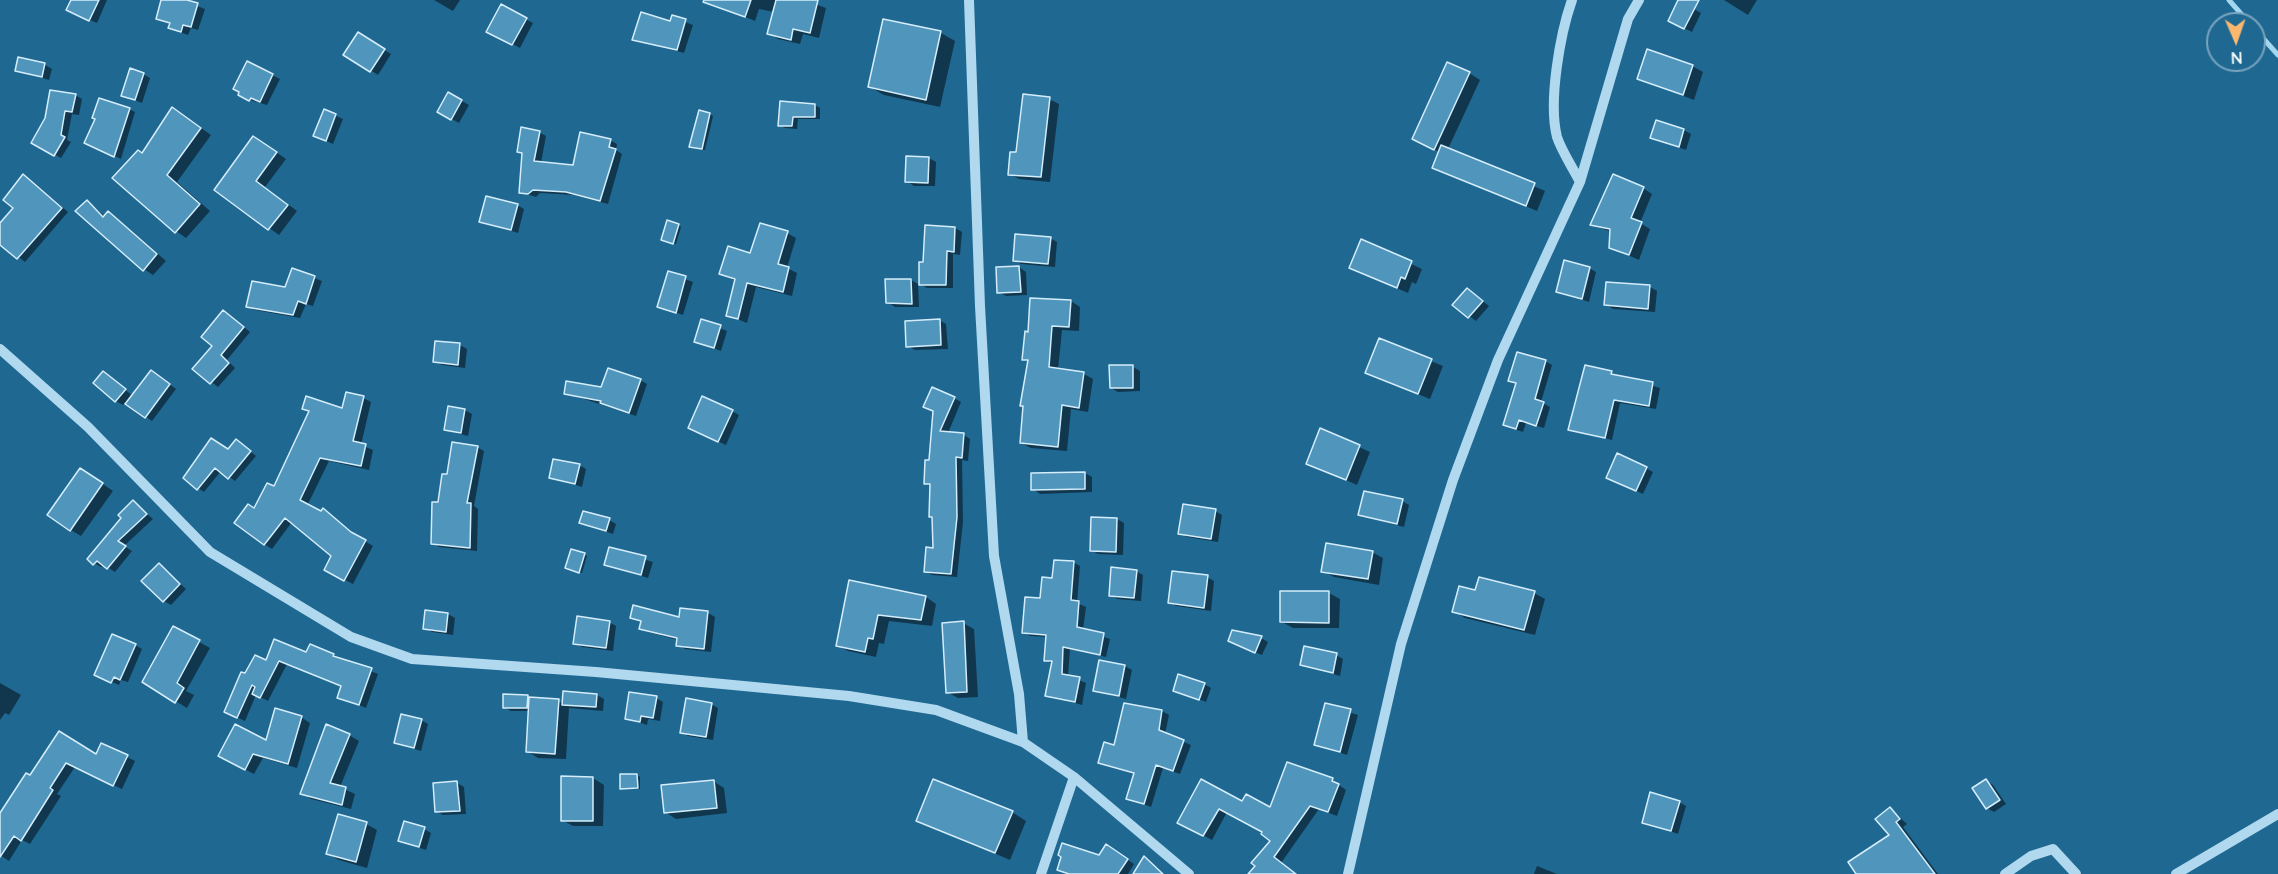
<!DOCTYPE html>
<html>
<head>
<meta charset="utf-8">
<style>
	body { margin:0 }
	#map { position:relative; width:2278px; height:874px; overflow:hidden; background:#1f6892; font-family:Quicksand,sans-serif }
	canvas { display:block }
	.north { position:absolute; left:2206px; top:12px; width:60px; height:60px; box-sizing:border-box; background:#1f6892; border:2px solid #79a4be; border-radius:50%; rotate:178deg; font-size:16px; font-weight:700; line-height:24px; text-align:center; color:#fff }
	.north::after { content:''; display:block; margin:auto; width:21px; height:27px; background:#fcb76f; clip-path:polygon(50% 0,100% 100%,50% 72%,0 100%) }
</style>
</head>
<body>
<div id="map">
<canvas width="2278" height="874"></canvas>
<div class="north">N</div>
</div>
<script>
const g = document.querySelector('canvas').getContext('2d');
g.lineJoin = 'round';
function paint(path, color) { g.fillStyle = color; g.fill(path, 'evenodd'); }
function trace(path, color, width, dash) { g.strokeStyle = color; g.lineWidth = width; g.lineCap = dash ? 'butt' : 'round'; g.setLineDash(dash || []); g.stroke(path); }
const shadow = new Path2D(`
	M73 0H107L97 23 75 14Z
	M163 0H182L205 9 198 30 191 28 188 35 177 31 170 27 171 24 158 18Z
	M434 0H460L453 11Z
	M722 0H804L826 8 819 38 803 34 800 44 778 39 769 33 774 12 759 9 755 21 719 6Z
	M1724 0H1757L1748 15Z
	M501 6 533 23 520 48 488 31Z
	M1694 9 1701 13 1692 32 1676 24Z
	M673 17 693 25 684 53 634 39 671 23Z
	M941 33 955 41 940 107 884 95 870 87Z
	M358 34 391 54 378 75 345 54Z
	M248 63 280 79 267 105 246 99Z
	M45 65 52 69 49 80 16 70Z
	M1692 66 1703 72 1694 100 1639 79Z
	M1469 73 1480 80 1448 149 1545 191 1537 211 1434 167 1440 152 1424 145Z
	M143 74 150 78 142 103 123 95Z
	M449 94 469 105 459 123 439 112Z
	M75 95 82 99 79 115 72 114 67 140 71 142 61 158 33 142Z
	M1049 99 1059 104 1050 182 1019 179 1009 174Z
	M781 103 815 105 820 108V119H798L797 129 785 128 780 125Z
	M129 109 135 112 121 159 92 145Z
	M325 111 343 119 333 144 315 136Z
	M710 114 713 116 705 150 694 148Z
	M183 115 211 135 177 182 210 211 186 238 176 231 143 154Z
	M1684 130 1691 134 1686 150 1652 138Z
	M539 132 546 136 541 163 574 167 610 140 617 144 616 150 622 154 608 204 574 195 540 193 536 197 520 192 523 154 519 152Z
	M263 143 286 159 265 187 297 211 279 235 216 190Z
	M929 158 936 162 935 186H914L907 181Z
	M30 180 68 212 25 262 0 243V225L15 207Z
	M1643 188 1652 194 1640 223 1650 229 1639 260 1610 247 1612 232 1592 225Z
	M87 202 106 217 109 213 118 219 166 261 153 275 144 269Z
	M517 205 524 209 518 233 481 221Z
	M679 225 681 227 676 244 666 241Z
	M955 228 962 232 960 255 953 254V288H927L920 284 924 264Z
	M787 233 796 238 787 268 797 273 792 296 756 287 747 323 728 315 736 281 721 274Z
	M1050 238 1057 242 1055 267 1021 264 1014 260Z
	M1362 241 1422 269 1416 284 1412 282 1408 293 1362 273Z
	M1019 267 1026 272 1027 295 1006 296 999 292Z
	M1589 268 1596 272 1589 302 1557 291Z
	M293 270 322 281 313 306 306 304 300 318 255 310 248 306 286 289Z
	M669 273 693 282 683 315 659 306Z
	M911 280 918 284 919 307H895L888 302 887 281Z
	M1607 283 1650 287 1657 291 1655 312 1613 309 1606 304Z
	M1467 289 1489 306 1476 321 1454 305Z
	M1071 301 1080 307 1079 331 1062 330 1058 370 1084 374 1093 379 1088 412 1071 409 1067 451 1031 448 1021 443 1029 362 1024 359 1030 333Z
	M230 316 250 332 227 360 235 368 218 387 195 369 214 346Z
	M939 320 946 324 948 349 915 350 908 346Z
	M702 321 727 331 721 351 695 341Z
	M1380 340 1443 366 1430 399 1367 373Z
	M460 345 467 349 465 368 442 365 435 361Z
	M1545 361 1552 365 1541 402 1550 407 1544 428 1526 423 1523 432 1511 428 1504 424 1517 384 1510 380Z
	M1133 367 1140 371V391L1118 392 1111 388Z
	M104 373 133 396 158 376 176 389 152 421 125 402 123 405 116 401Z
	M1611 373 1660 388 1656 409 1620 403 1612 440 1570 429Z
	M640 380 647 384 636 416 566 393 602 389Z
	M363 398 371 402 361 445 373 450 369 470 329 461 307 506 331 515 358 537 373 546 353 584 326 570 333 555 292 522 272 549 264 544 255 509 274 488 311 412 303 408 344 410Z
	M954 398 961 402 948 433 964 435 970 439 968 461 962 460 963 522 957 577 932 575 925 571 935 550 931 486 926 483 935 411Z
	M465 410 472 414 468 436 445 430Z
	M732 411 739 415 726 445 697 432Z
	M1321 430 1370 452 1357 485 1308 463Z
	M243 445 256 456 235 481 221 471 204 492 198 488 229 451Z
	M477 447 484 451 474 506 478 509 477 551 439 547 432 543 448 476Z
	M579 465 586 469 582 487 550 477Z
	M1646 468 1653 472 1643 494 1615 481Z
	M1085 473 1092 477V492L1040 494 1033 489Z
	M91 476 113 491 81 536 71 530Z
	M1402 501 1409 505 1404 527 1360 515Z
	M133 502 153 519 124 546 132 551 115 572 104 565 101 567 94 563Z
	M1215 511 1222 515 1218 542 1187 537 1180 533Z
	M1117 519 1124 523 1123 555 1098 554 1091 550Z
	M609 520 616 524 613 534 581 523Z
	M610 549 653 562 648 578 606 565Z
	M1372 552 1383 558 1379 585 1334 577 1323 571Z
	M584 554 587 556 582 573 570 569Z
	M1073 562 1080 566 1077 603 1086 607 1083 630 1110 639 1106 657 1070 649 1068 676 1086 683 1082 705 1047 695 1053 664 1046 660 1047 637 1030 636 1023 632 1054 580Z
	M159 565 186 589 171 605 164 601Z
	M1136 571 1143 575 1141 601 1117 599 1110 595Z
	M1207 577 1214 581 1211 611 1176 606 1169 602Z
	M851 582 926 597 936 604 932 626 889 621 884 644 879 643 876 657 848 651 837 645Z
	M1476 592 1534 593 1545 599 1535 635 1465 618 1454 611Z
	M1329 593 1340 599 1339 628H1293L1282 622Z
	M708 613 715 617 711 652 685 649 678 645V640L648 632 641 628 643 623 631 617 680 619Z
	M448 614 455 618 453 635 432 632 425 628Z
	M609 622 616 626 613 651 582 647 575 643Z
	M963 623 974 629 978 697 958 698 947 692Z
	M174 628 210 648 186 691 194 695 187 708 144 682Z
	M1261 638 1268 642 1262 655 1237 645Z
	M135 645 142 649 128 682 121 680 119 685 103 678Z
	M310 646 378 674 366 708 339 697 342 686 287 664 268 701 256 695 245 721 232 715 246 675 266 662 307 654Z
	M1336 655 1343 659 1340 676 1301 664Z
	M1125 666 1132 670 1126 699 1094 690Z
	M0 683 21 695 9 715 5 713 0 720Z
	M1204 684 1211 688 1206 702 1180 692Z
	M597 695 604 699 603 711 569 708 566 759 538 758 527 751 530 711H511L504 707 527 696 564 703Z
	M656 698 663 702 660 721 648 719 647 725 626 718Z
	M711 704 718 708 713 740 688 736 681 732Z
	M1125 704 1162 711 1169 715 1165 734 1191 745 1180 774 1163 768 1151 807 1128 798 1135 774 1100 762 1115 746Z
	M1326 705 1358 715 1347 755 1316 745Z
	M301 717 310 723 297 768 263 758 254 774 229 761 267 742Z
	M421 720 428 724 421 751 396 743Z
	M60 733 96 756 127 757 135 761 122 789 75 767 57 794 61 796 30 844 22 840 9 861 0 855V816L31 777Z
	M349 735 359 741 340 787 355 794 351 809 311 799 302 793Z
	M637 775 640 777V789L622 788Z
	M593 778 604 785 603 826H573L562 820Z
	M1332 780 1346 790 1337 816 1319 809 1281 863 1296 874H1250L1273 840 1264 832 1227 812 1212 840 1179 822 1202 781 1243 803 1271 809Z
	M713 781 724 788 727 813 676 819 665 812Z
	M1986 781 1993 785 2006 804 1994 812 1987 808Z
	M457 783 464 787 466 814 443 815 436 811Z
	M1679 802 1686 806 1678 834 1644 822Z
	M1890 809 1907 824 1903 827 1938 874H1858L1891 835Z
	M1012 812 1026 821 1010 860 918 820Z
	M366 824 377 830 367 868 339 860 328 854Z
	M424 829 431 833 426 850 400 841Z
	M1113 850 1134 864 1128 874H1068L1059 869Z
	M1537 866 1557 874H1534Z`);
const stream = new Path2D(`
	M2229 0 2250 24
	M2254 28 2278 55`);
const building = new Path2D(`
	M71 0H99L89 21 66 10Z
	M161 0H187L198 3 191 27 183 25 181 32 168 28 170 23 156 19Z
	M704 0H751L745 17 703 2Z
	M776 0H818L810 33 793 29 791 40 767 34Z
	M1678 0H1699L1684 29 1668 21Z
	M501 4 527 18 512 45 486 32Z
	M641 12 670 21 672 15 686 19 677 50 632 40Z
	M883 19 941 31 926 100 868 87Z
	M358 32 385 49 370 72 343 55Z
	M1647 49 1693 65 1683 95 1637 79Z
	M18 57 45 63 42 77 15 71Z
	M247 61 273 74 260 102 251 98 249 101 238 95 239 92 233 89Z
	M1447 62 1470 72 1434 150 1412 139Z
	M130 68 144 73 135 100 121 96Z
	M50 90 76 94 72 112 65 111 61 135 65 137 54 156 31 143 45 118Z
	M448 92 462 100 451 120 437 112Z
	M1023 94 1050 97 1041 177 1008 175 1010 152H1016Z
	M99 98 130 108 114 157 84 143 95 119 92 118Z
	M780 101 815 104V117H793L792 126H778Z
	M172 107 201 128 167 175 200 204 175 233 112 178 138 150 142 153Z
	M324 109 336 114 326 141 313 136Z
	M699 110 710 113 702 149 689 147Z
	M1656 120 1684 129 1679 147 1650 138Z
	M521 127 540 131 534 161 573 165 580 132 611 139 609 147 616 149 600 201 566 192 533 190 528 194 519 193 522 153 517 152Z
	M253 136 277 152 256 181 288 205 268 230 214 190Z
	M1441 145 1535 183 1526 206 1432 168Z
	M906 156 929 157 928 183 905 182Z
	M23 174 62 208 17 259 0 245V223L13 208 3 200Z
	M1613 174 1644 187 1631 218 1642 222 1629 255 1609 248 1610 229 1590 225Z
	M486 196 518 204 511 230 479 222Z
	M87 200 103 217 108 211 157 254 143 271 75 211Z
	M667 220 679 224 673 244 661 240Z
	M760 223 788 231 778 264 789 267 783 292 747 283 738 319 726 316 735 279 719 274 728 246 750 253Z
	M925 225 955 227 954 252 947 251 946 285H919V262H923Z
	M1015 234 1051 237 1048 264 1013 261Z
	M1361 239 1412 261 1405 279 1401 277 1397 288 1349 268Z
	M1564 260 1590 267 1582 299 1556 292Z
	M1019 266 1021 292 997 293 996 267Z
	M292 268 315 276 306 304 298 301 293 315 246 307 252 281 285 287Z
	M668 271 686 276 676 313 657 307Z
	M885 279H911L912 304 886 303Z
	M1606 282 1650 285 1648 309 1604 305Z
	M1467 288 1483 301 1468 318 1452 305Z
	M1030 298 1071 300 1069 327 1052 326 1049 367 1084 372 1079 408 1062 405 1058 447 1020 443 1023 406H1020L1028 360H1022L1025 331 1028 332Z
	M223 310 244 327 221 355 229 363 210 384 192 369 212 346 201 337Z
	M701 319 721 325 714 348 694 342Z
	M940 319 941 345 906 347 905 321Z
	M1379 338 1432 359 1418 394 1365 373Z
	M435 341 460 343 458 365 433 362Z
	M1517 352 1546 360 1535 399 1544 402 1536 426 1519 420 1516 429 1503 425 1516 383 1508 381Z
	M1109 365H1133V388H1110Z
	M1585 365 1612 371 1611 374 1653 382 1649 406 1614 400 1605 438 1568 430Z
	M608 368 641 379 629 413 600 403 601 401 564 394 566 381 601 387Z
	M151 370 170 384 145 418 125 404Z
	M103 371 126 389 115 402 93 383Z
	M932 387 955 397 940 431 964 433 962 458 956 457 957 517 951 574 924 572 926 547 933 548 932 517H929L930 484H924L925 460H929L933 411 923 407Z
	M346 392 364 396 353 441 366 444 361 466 320 458 300 500 321 511 323 508 351 532 366 540 344 581 324 570 331 556 285 518 264 545 234 523 248 504 254 508 267 483 274 486 309 411 302 409 306 396 342 408Z
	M702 396 733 410 718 442 688 428Z
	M448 406 465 409 461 433 444 430Z
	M1320 428 1360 445 1346 480 1306 464Z
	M211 438 228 449 236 439 251 451 228 479 215 468 197 490 183 478Z
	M452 442 478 446 467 503H471L470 548 431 544 432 502H438L442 474H447Z
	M1617 453 1647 467 1636 491 1606 478Z
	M553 459 580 464 575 484 549 478Z
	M80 468 103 483 70 531 47 515Z
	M1085 472V489L1031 490V473Z
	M1364 491 1403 499 1397 524 1358 515Z
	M133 500 147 514 118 541 126 546 107 569 97 561 93 565 87 559 121 518 118 515Z
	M1183 504 1216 509 1211 539 1178 534Z
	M583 511 610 518 606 531 579 523Z
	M1091 517 1117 518 1116 552 1090 551Z
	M1326 543 1373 551 1368 579 1321 572Z
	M609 547 646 556 641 575 604 565Z
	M571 549 585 553 579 573 565 568Z
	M1054 560 1074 561 1071 600 1079 601 1077 627 1104 633 1100 655 1063 647 1062 674 1080 677 1075 702 1045 696 1052 661H1044L1046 635 1022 633 1025 597 1040 598 1042 577 1052 578Z
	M159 563 180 584 163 602 141 581Z
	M1111 567 1137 570 1134 598 1109 596Z
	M1172 571 1208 575 1204 608 1168 603Z
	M1479 577 1535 591 1524 630 1452 612 1459 586 1475 590Z
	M849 580 926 596 921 620 878 615 873 639 868 638 865 652 836 646Z
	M1280 591H1329V623L1280 622Z
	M633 605 679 617 680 608 708 611 704 649 676 646 677 638 639 629 641 621 630 618Z
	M425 610 448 613 446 632 423 629Z
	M577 616 610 621 606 648 573 644Z
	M964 621 967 692 946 693 942 623Z
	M173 626 200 640 177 683 184 688 175 703 142 682Z
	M1232 630 1262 636 1255 653 1228 641Z
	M112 634 136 644 120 680 114 677 111 683 94 675Z
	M274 639 306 652 310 644 334 654 333 656 372 668 359 705 337 698 341 686 279 661 260 698 252 694 255 687 252 685 237 718 224 712 241 672 245 673 255 655 266 660Z
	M1304 646 1337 653 1333 673 1300 665Z
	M1099 660 1125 665 1119 696 1093 691Z
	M1178 674 1205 683 1199 700 1173 691Z
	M563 691 597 694 596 707 562 705Z
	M629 692 657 696 653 718 641 716 640 722 625 719Z
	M503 694 528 695 527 708H503Z
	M529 697 559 699 555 754 526 752Z
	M686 698 712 703 706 737 680 733Z
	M1124 703 1162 710 1159 730 1184 740 1173 771 1156 765 1144 804 1126 799 1134 773 1098 763 1104 742 1114 745Z
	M1325 703 1351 709 1340 752 1314 745Z
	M275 708 302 716 288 764 253 754 245 770 218 756 235 724 266 740Z
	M401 714 422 719 414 748 394 743Z
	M326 724 350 734 330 783 346 787 342 805 300 794Z
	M59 731 96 754 101 743 128 755 113 786 66 763 50 788 53 790 21 841 14 836 0 857V813L26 773 30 775Z
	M1287 762 1333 778 1332 781 1339 784 1328 812 1310 806 1274 857 1296 874H1248L1255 866 1251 863 1270 841 1261 834 1262 832 1219 809 1203 836 1177 823 1201 779 1242 801 1246 794 1270 807Z
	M620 774H637L638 788 620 789Z
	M561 776 593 777V821H561Z
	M933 779 1013 811 995 853 916 821Z
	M1986 779 2000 800 1986 809 1972 788Z
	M714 780 717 808 664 813 661 785Z
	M457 781 460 811 435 812 433 783Z
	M1650 792 1680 801 1671 831 1642 823Z
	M1890 807 1900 819 1896 822 1935 874H1856L1848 862 1889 835 1875 819Z
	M338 814 367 822 356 862 326 854Z
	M404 821 425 827 419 847 398 841Z
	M1062 843 1099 855 1106 844 1128 859 1118 874H1069L1057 870 1061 857 1058 855Z
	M1144 856 1163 874H1133Z`);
const minor = new Path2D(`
	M969 0 980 306 994 556 1019 694 1023 742 1074 777 1189 874
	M1572 0C1560 34 1548 102 1557 137 1562 152 1573 168 1580 182
	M0 349 88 427 210 552 351 637 412 659 596 672 849 696 936 710 1023 742
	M1041 874 1074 777
	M1348 874 1401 644 1453 480 1498 360 1580 182 1628 19 1639 0
	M2005 874 2031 856 2053 849 2076 874
	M2176 874 2278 814`);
paint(shadow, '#0007');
trace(stream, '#a3d6ef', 5);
paint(building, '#4f95bc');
trace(building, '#d5edfa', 1.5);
trace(minor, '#b0d8ee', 10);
</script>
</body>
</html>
